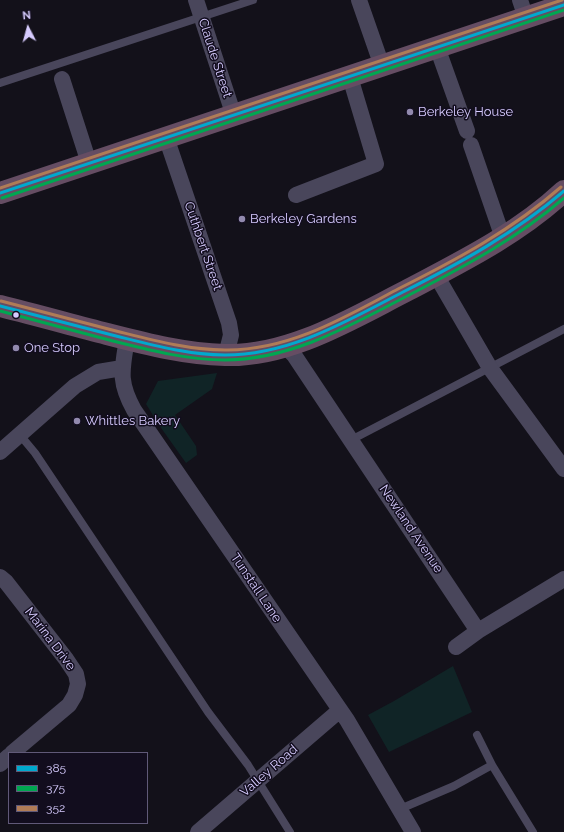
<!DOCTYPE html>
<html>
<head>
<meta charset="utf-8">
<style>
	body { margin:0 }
	#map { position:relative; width:564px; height:832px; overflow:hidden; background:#13111a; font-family:Raleway,sans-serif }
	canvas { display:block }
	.legend { position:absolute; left:8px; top:752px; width:140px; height:72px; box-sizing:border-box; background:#120d1e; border:1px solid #605978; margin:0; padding:5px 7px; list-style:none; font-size:12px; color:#d6cbfe }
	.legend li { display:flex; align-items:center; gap:8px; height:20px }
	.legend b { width:20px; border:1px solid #605978 }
	.north { position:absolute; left:8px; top:8px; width:40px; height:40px; -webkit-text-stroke:3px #120d1e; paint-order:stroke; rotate:354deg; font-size:11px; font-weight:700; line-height:16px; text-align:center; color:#d6cbfe }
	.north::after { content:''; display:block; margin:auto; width:14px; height:18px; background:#d6cbfe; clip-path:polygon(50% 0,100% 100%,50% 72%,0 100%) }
</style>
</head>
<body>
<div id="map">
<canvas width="564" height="832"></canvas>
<ul class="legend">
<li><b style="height:5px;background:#00a9ce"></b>385</li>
<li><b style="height:5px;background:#00a651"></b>375</li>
<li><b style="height:5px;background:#b07c57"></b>352</li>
</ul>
<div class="north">N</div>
</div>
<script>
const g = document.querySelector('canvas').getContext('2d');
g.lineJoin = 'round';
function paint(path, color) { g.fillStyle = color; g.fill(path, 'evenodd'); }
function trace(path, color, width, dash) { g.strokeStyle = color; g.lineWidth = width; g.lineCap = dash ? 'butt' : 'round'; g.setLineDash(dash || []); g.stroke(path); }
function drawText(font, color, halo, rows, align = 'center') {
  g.font = font + ' Raleway,sans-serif'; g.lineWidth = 3; g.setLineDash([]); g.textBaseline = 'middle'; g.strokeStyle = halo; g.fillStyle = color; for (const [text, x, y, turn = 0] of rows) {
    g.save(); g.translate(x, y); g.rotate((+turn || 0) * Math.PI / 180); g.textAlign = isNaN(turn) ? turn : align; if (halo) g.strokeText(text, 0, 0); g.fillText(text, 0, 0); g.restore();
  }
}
const green = new Path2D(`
	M217 373 212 389 175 415 196 446 197 455 186 463 159 425 146 404 158 381Z
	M453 666 472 712 389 752 368 715 394 701Z`);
const lane = new Path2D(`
	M0 83 253 0
	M20 435 35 453 208 712 248 765 290 832
	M351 440 564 329
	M477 735 492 765 533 832
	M400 809 454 786 492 765`);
const street = new Path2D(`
	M196 0 234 116
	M359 0 382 66
	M520 0 526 18
	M437 47 467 131
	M62 79 89 163
	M166 137 229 323 231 335 226 355
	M471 145 503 238
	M296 195 376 164 350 77
	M436 275 490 368 564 469
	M127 339C122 370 118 381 134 410L347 720 413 832
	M285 346 294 355 478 631 564 579
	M0 452 75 386 98 372 122 368
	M0 577 6 582 66 659 76 674 78 684 75 695 69 705 12 753
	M456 647 478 631
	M0 764 9 756
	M198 832 340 710`);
const highway = new Path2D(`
	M0 193 564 5
	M0 306C36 315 72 325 107 334 146 344 184 354 225 355 289 357 351 319 406 291 461 262 518 234 564 191`);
const bus1 = new Path2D(`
	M0 193 564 5
	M0 306C39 316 77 326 116 336 152 345 188 355 225 355 290 355 347 321 403 292 460 263 515 233 564 191`);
const bus2 = new Path2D(`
	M2 198 564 10
	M0 311C38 321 75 331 113 341 149 350 187 360 225 360 292 360 353 324 411 294 465 266 518 238 564 198`);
const bus3 = new Path2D(`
	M0 188 562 0
	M1 301C40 311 78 321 116 331 152 340 188 350 225 350 288 351 344 318 398 289 456 260 512 230 561 187`);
const markers = [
	[410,112,4,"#928aae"],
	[242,219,4,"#928aae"],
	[16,315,3.5,"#d6cbfe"],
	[16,348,4,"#928aae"],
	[77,421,4,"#928aae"]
];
const streetNames = [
	["Claude Street",215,58,72],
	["Cuthbert Street",203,246,71],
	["Newland Avenue",411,529,56],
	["Tunstall Lane",256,588,56],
	["Marina Drive",50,639,53],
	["Valley Road",269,771,-41]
];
const poiNames = [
	["Berkeley House",418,112],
	["Berkeley Gardens",250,219],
	["One Stop",24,348],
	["Whittles Bakery",85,421]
];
paint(green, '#102426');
trace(lane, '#49465b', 8);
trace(street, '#49465b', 16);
trace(highway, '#654d63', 22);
trace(bus1, '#00a9ce', 3);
trace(bus2, '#00a651', 3);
trace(bus3, '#b07c57', 3);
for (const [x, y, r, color] of markers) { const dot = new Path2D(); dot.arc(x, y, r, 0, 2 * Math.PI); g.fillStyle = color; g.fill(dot); trace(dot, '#120d1e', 1.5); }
drawText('13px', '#d6cbfe', '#120d1e', streetNames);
drawText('13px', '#d6cbfe', '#120d1e', poiNames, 'left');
</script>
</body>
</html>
